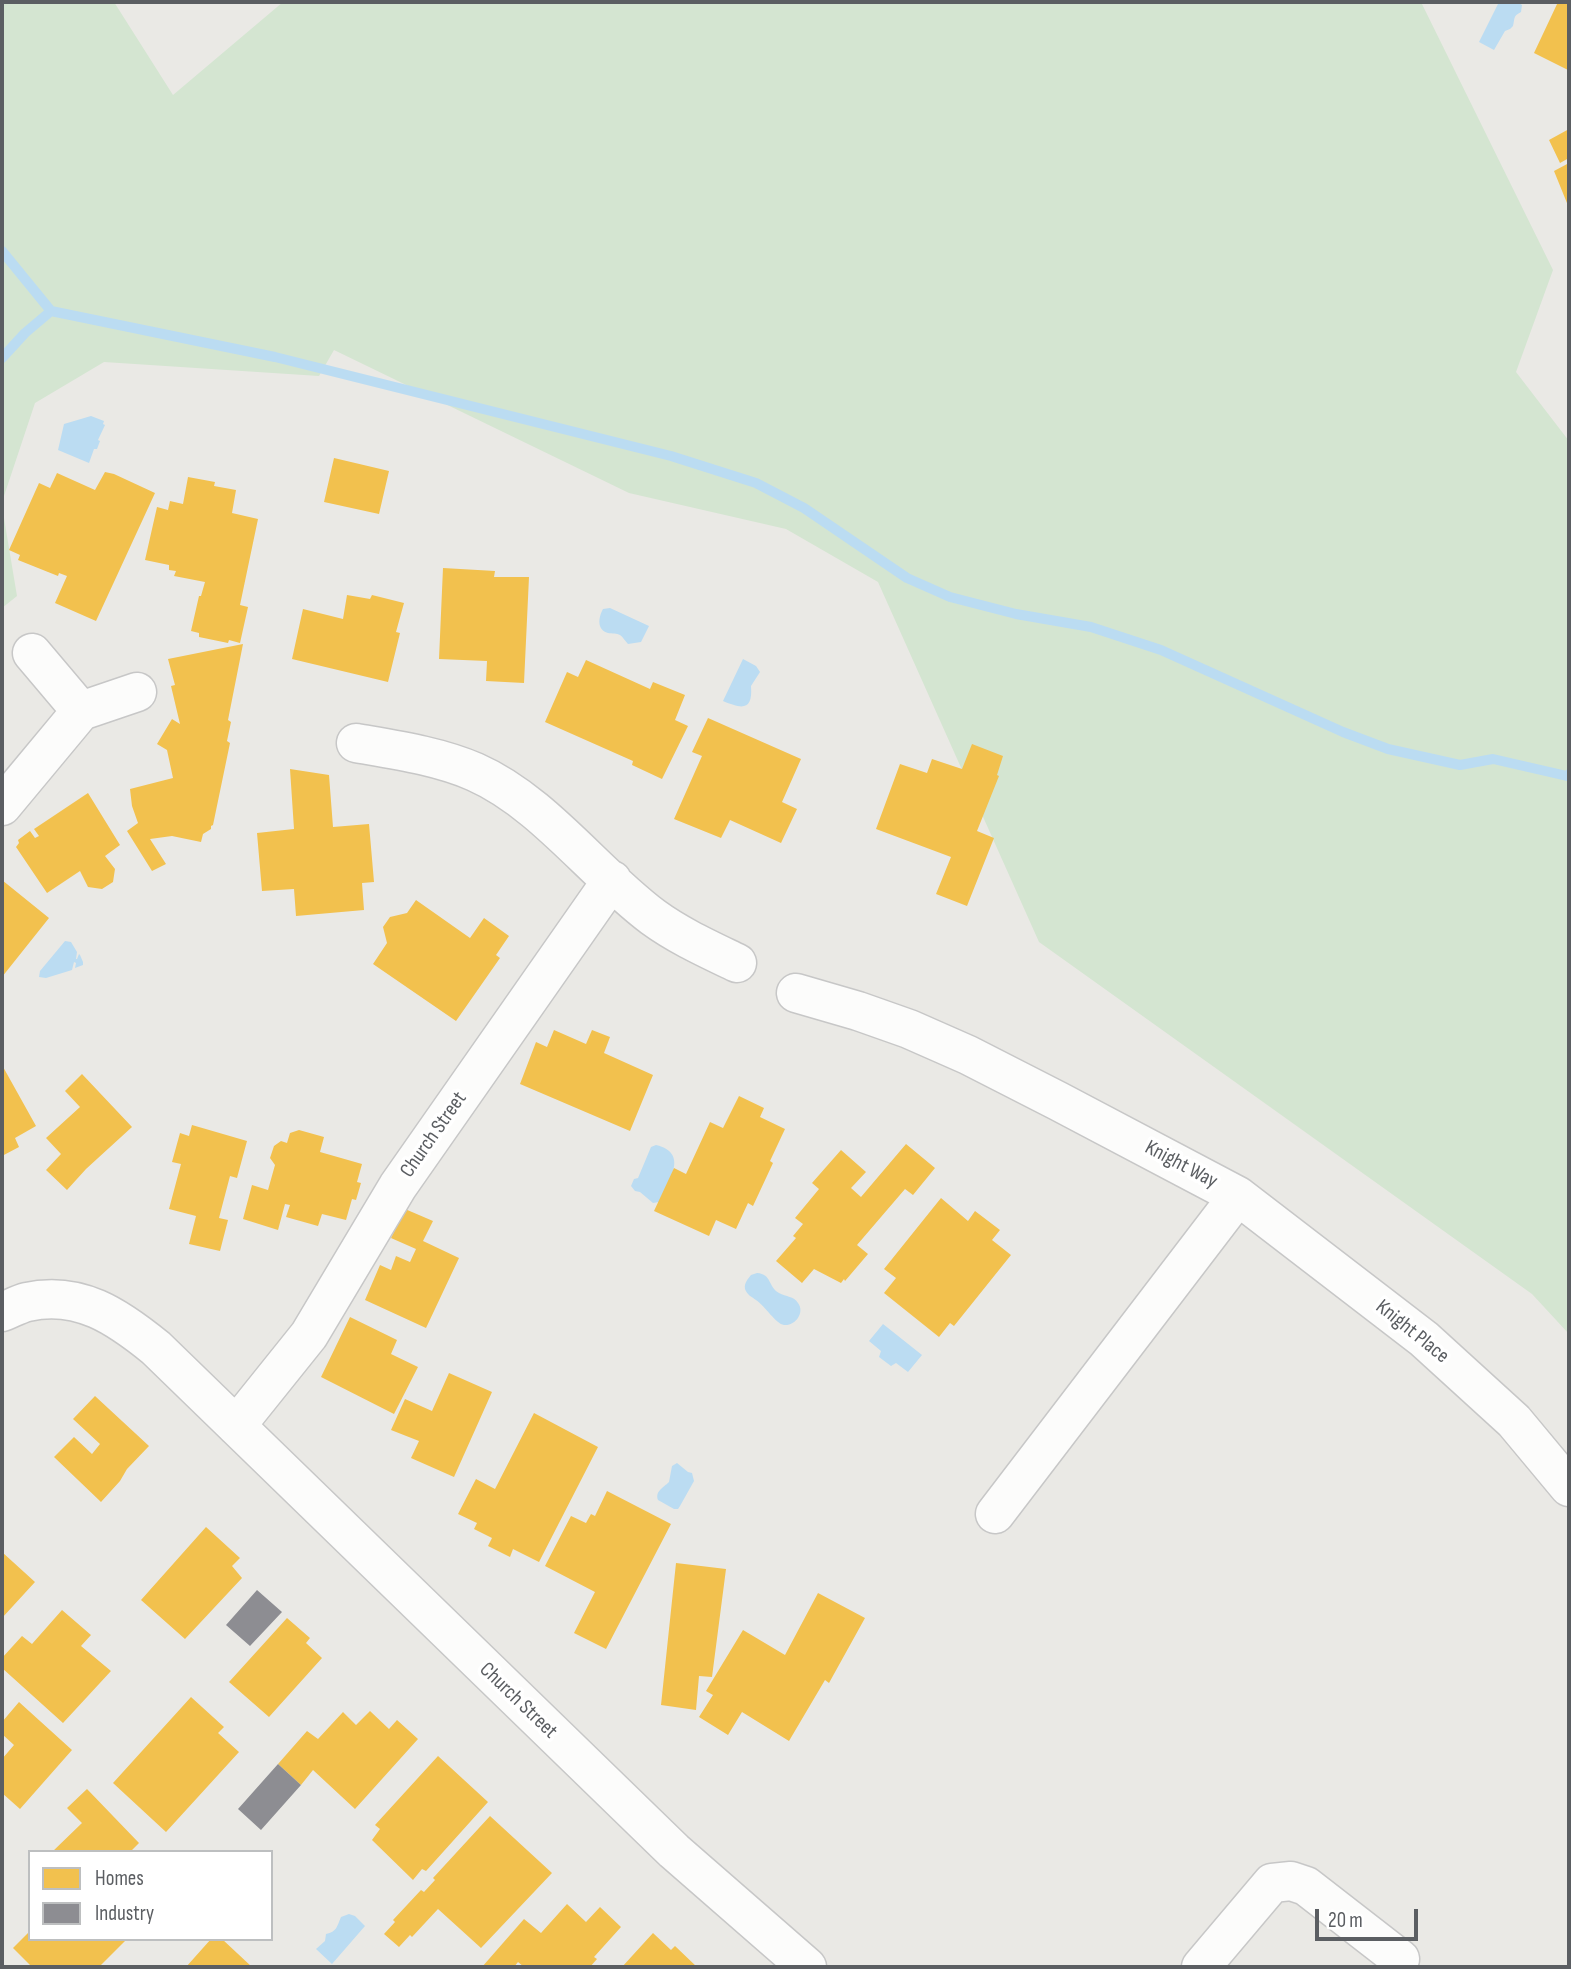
<!DOCTYPE html>
<html>
<head>
<meta charset="utf-8">
<style>
	body { margin:0 }
	#map { position:relative; width:1571px; height:1969px; overflow:hidden; background:#eae9e5; font-family:"Sofia Sans Condensed",sans-serif }
	canvas { display:block }
	.frame { position:absolute; inset:0; border:4px solid #5b5e62; pointer-events:none }
	.legend { position:absolute; left:28px; top:1850px; width:245px; height:91px; box-sizing:border-box; background:#fff; border:2px solid #bdbfc0; margin:0; padding:9px 12px; list-style:none; font-size:21px; color:#5b5e62 }
	.legend li { display:flex; align-items:center; gap:14px; height:35px }
	.legend b { width:35px; border:2px solid #bdbfc0 }
	.scale { position:absolute; left:1315px; top:1909px; width:103px; height:32px; box-sizing:border-box; border:4px solid #5b5e62; border-top:0; padding-left:9px; font-size:21px; line-height:24px; white-space:nowrap; color:#5b5e62; -webkit-text-stroke:5px #fff; paint-order:stroke }
</style>
</head>
<body>
<div id="map">
<canvas width="1571" height="1969"></canvas>
<div class="frame"></div>
<ul class="legend">
<li><b style="height:19px;background:#f2c14e"></b>Homes</li>
<li><b style="height:19px;background:#8d8d92"></b>Industry</li>
</ul>
<div class="scale">20 m</div>
</div>
<script>
const g = document.querySelector('canvas').getContext('2d');
g.lineJoin = 'round';
function paint(path, color) { g.fillStyle = color; g.fill(path, 'evenodd'); }
function trace(path, color, width, dash) { g.strokeStyle = color; g.lineWidth = width; g.lineCap = dash ? 'butt' : 'round'; g.setLineDash(dash || []); g.stroke(path); }
function drawText(font, color, halo, rows, align = 'center') {
  g.font = font + ' "Sofia Sans Condensed",sans-serif'; g.lineWidth = 7; g.setLineDash([]); g.textBaseline = 'middle'; g.strokeStyle = halo; g.fillStyle = color; for (const [text, x, y, turn = 0] of rows) {
    g.save(); g.translate(x, y); g.rotate((+turn || 0) * Math.PI / 180); g.textAlign = isNaN(turn) ? turn : align; if (halo) g.strokeText(text, 0, 0); g.fillText(text, 0, 0); g.restore();
  }
}
const green = new Path2D(`
	M2 2H114L173 95 283 2H1421L1553 270 1516 372 1569 441V1334L1532 1294 1039 942 878 582 786 529 629 493 334 350 319 376 104 362 35 403 2 502Z
	M2 506 17 596 2 608Z`);
const water = new Path2D(`
	M1499 2 1519 3 1522 5 1521 12C1513 16 1515 18 1513 26L1510 29 1505 31 1494 50 1479 42Z
	M91 416 104 421 103 424 105 425 98 440 100 441 97 449H94L89 463 58 450 64 424Z
	M610 608 649 626 641 642 628 644C625 641 623 637 620 635 617 633 612 634 608 633 597 630 598 618 603 609Z
	M743 659 756 666 760 672 751 686C753 711 742 709 723 701Z
	M65 941 71 942 77 952 76 959H77L79 954 80 955 83 962V965L75 968 76 963 74 962 72 970 46 978 39 977 40 971Z
	M656 1145C690 1153 668 1182 659 1202L653 1203 640 1192 635 1191 631 1186 634 1179 638 1178 651 1147Z
	M757 1273C772 1274 768 1287 779 1293 786 1297 794 1296 798 1303 805 1312 796 1326 784 1325 776 1324 765 1306 756 1300 752 1297 747 1295 745 1289 744 1283 748 1279 751 1275Z
	M883 1324 922 1355 908 1372 896 1363 891 1366 879 1357 881 1351 869 1341Z
	M677 1463 688 1472 692 1473 694 1481 680 1506 678 1509H674L658 1500C655 1491 663 1488 669 1482L672 1466Z
	M349 1914 355 1916 365 1926 332 1964 316 1949 325 1941 326 1934C337 1932 337 1926 341 1917Z`);
const homes = new Path2D(`
	M1558 2H1569V68L1568 70 1534 53Z
	M1569 129V158L1560 163 1549 140Z
	M1569 163V208L1554 171Z
	M334 458 389 471 379 514 324 502Z
	M105 472 114 474 155 493 96 621 55 603 67 576 59 573 58 576 18 560 20 555 9 550 39 483 50 488 57 473 95 490Z
	M188 477 215 482 214 486 236 490 232 513 258 519 240 605 248 607 240 643 229 640 228 643 199 637V633L191 631 199 596H201L205 582 174 576 176 571 169 570V565L145 560 157 507 168 510 170 501 183 504Z
	M443 568 495 571 494 577H529L524 683 486 681 487 661 439 659Z
	M347 595 370 599 372 595 404 603 396 632 400 633 388 682 292 659 303 609 343 619Z
	M243 644 228 720 231 722 227 741 230 743 213 825 211 826V829L203 834 201 842 172 836 150 839 166 864 152 871 127 831 138 823 132 806 130 789 173 778 167 750 157 744 172 719 180 724 171 686 175 685 168 659Z
	M586 660 650 689 653 682 685 695 675 720 688 726 662 779 632 765 633 761 545 722 567 672 578 677Z
	M708 718 801 759 782 802 797 809 781 843 730 820 721 838 674 819 702 756 692 752Z
	M972 744 1003 756 997 775 999 776 977 831 994 838 967 906 936 894 951 857 876 829 900 764 927 773 932 759 962 769Z
	M290 769 329 775 333 827 369 824 374 882 362 883 364 910 296 916 294 889 262 891 257 833 294 829Z
	M88 793 120 845 105 856 115 869 113 882 102 889 88 887 80 871 47 893 16 847 19 843 18 840 30 831 35 838 39 836 34 829Z
	M2 880 49 918 2 977Z
	M416 900 470 938 484 918 509 936 496 955 500 958 456 1021 373 964 387 943 383 927 390 917 407 913Z
	M554 1030 586 1044 592 1030 610 1037 604 1053 653 1075 630 1131 520 1084 536 1042 547 1047Z
	M2 1065 36 1126 15 1138 19 1147 2 1156Z
	M82 1074 132 1127 86 1169 67 1190 46 1170 61 1154 46 1138 80 1107 65 1091Z
	M739 1096 764 1108 760 1117 785 1129 770 1161 773 1163 753 1206 748 1203 736 1229 716 1220 709 1236 654 1211 674 1168 686 1174 710 1122 723 1128Z
	M192 1125 247 1141 237 1178 230 1176 219 1218 228 1220 220 1251 189 1244 196 1216 169 1209 181 1164 172 1162 180 1133 189 1136Z
	M299 1130 324 1137 320 1152 362 1164 357 1182 361 1183 356 1200 352 1199 346 1220 322 1214 318 1226 286 1217 290 1205 285 1204 278 1230 243 1219 252 1185 268 1190 275 1165 270 1158 274 1146 281 1141 287 1143 290 1133Z
	M906 1144 935 1168 913 1195 905 1189 857 1245 868 1254 845 1281 844 1279 841 1283 814 1269 802 1283 776 1261 796 1238 793 1236 803 1224 795 1218 819 1189 812 1183 841 1150 866 1172 851 1188 861 1197Z
	M941 1198 968 1221 975 1211 1000 1230 992 1240 1011 1255 954 1326 950 1323 939 1337 884 1293 896 1278 884 1269Z
	M405 1209 433 1221 423 1241 459 1258 426 1328 365 1300 380 1265 391 1270 396 1256 410 1262 416 1249 391 1238Z
	M350 1317 397 1340 391 1354 418 1367 394 1414 321 1377Z
	M449 1373 492 1392 454 1477 411 1458 419 1441 391 1430 405 1399 432 1411Z
	M95 1396 149 1446 127 1469 120 1481 101 1502 54 1457 74 1437 92 1454 100 1444 73 1419Z
	M534 1413 598 1447 539 1562 513 1549 510 1557 488 1546 492 1538 474 1529 477 1523 458 1514 476 1479 495 1489Z
	M607 1491 671 1524 606 1649 574 1633 595 1592 545 1566 571 1516 586 1523 591 1514 595 1516Z
	M206 1527 240 1558 232 1566 242 1578 185 1639 141 1600Z
	M2 1552 35 1582 2 1618Z
	M676 1563 726 1569 712 1677 699 1676 696 1710 661 1705Z
	M818 1593 865 1618 829 1683 825 1680 789 1741 742 1712 728 1735 699 1717 713 1695 706 1691 743 1630 785 1655Z
	M62 1610 91 1635 81 1646 111 1671 63 1723 2 1668V1658L22 1636 32 1644Z
	M287 1618 310 1638 306 1643 322 1658 269 1717 229 1682Z
	M191 1697 224 1727 218 1733 239 1752 166 1832 113 1783Z
	M19 1702 72 1750 20 1809 2 1793V1759L14 1745 2 1734V1722Z
	M370 1711 389 1729 397 1720 418 1739 355 1809 313 1770 301 1785 278 1764 307 1731 318 1739 343 1712 356 1725Z
	M438 1756 488 1802 426 1871 422 1869 413 1880 372 1840 380 1829 375 1825Z
	M87 1789 139 1843 130 1852H52L82 1823 67 1808Z
	M490 1816 552 1873 481 1948 438 1909 412 1937 410 1935 399 1947 384 1934 395 1922 393 1920 421 1890 424 1892 435 1880 433 1878Z
	M567 1904 586 1922 600 1907 621 1927 594 1957 597 1959 590 1967H524L518 1962 514 1967H482L524 1919 541 1933Z
	M30 1931V1939H124L125 1941 99 1967H32L13 1948Z
	M653 1933 671 1950 675 1946 697 1967H622Z
	M211 1939H222L252 1967H186Z`);
const industry = new Path2D(`
	M257 1590 282 1612 250 1646 226 1625Z
	M278 1764 301 1785 261 1830 238 1809Z`);
const stream = new Path2D(`
	M2 251 51 311 275 357 671 456 756 483 804 508 907 578 950 597 1016 614 1091 627 1161 650 1343 732 1388 749 1460 765 1493 759 1567 776 1569 774
	M2 358 25 333 51 311`);
const minor = new Path2D(`
	M81 711 137 692
	M356 743C396 750 438 756 475 772 543 802 594 873 653 917 679 936 708 949 737 963
	M2 806 81 711 32 653
	M796 993 858 1011 909 1029 968 1055 1058 1101 1238 1196 995 1514
	M1238 1196 1424 1339 1514 1421 1569 1487
	M2 1312C10 1309 19 1304 27 1302 79 1290 118 1317 156 1348L674 1851 807 1967
	M236 1426 309 1335 398 1186 612 880
	M1201 1967 1272 1883 1291 1881 1306 1886 1400 1959`);
const streetNames = [
	["Church Street",434,1135,-55],
	["Knight Way",1181,1165,28],
	["Knight Place",1412,1332,39],
	["Church Street",518,1701,44]
];
paint(green, '#d4e5d1');
paint(water, '#bbdcf2');
paint(homes, '#f2c14e');
paint(industry, '#8d8d92');
trace(stream, '#bbdcf2', 10);
trace(minor, '#c7c7c7', 41);
trace(minor, '#fcfcfb', 38);
drawText('21px', '#5b5e62', '#fff', streetNames);
</script>
</body>
</html>
